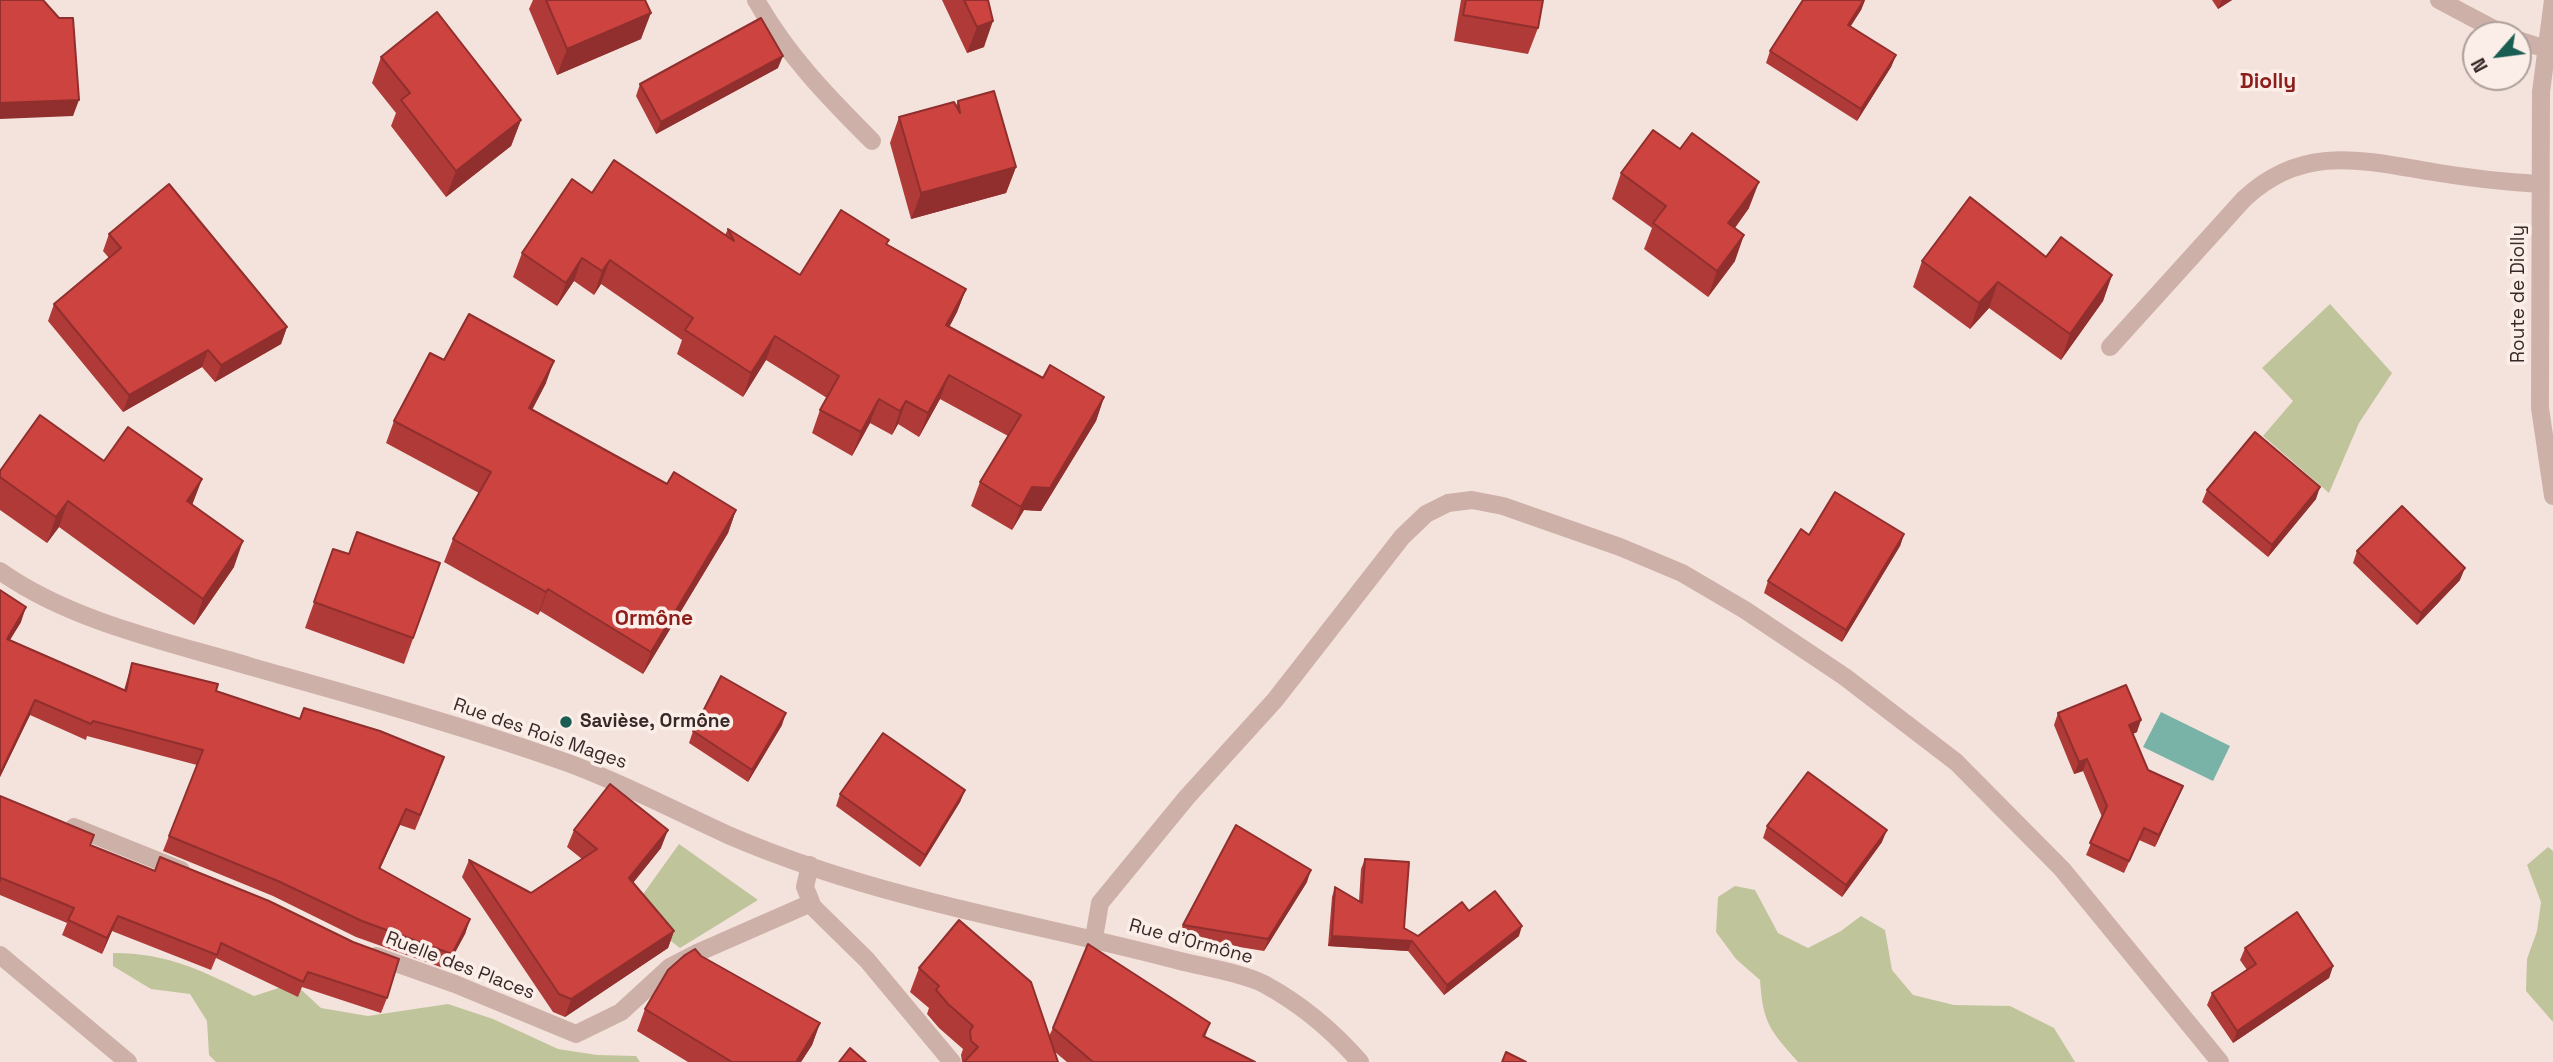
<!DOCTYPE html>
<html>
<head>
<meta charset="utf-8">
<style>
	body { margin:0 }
	#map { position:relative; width:2553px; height:1062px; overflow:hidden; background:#f4e3dc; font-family:"Space Grotesk",sans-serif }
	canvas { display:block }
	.north { position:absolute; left:2462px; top:21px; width:70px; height:70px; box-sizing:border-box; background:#fbeee8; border:2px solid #ad9f9b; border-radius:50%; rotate:242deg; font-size:19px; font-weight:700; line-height:28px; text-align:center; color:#382928 }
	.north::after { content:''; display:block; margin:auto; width:24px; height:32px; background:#1a5d53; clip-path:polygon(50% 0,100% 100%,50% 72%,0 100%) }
</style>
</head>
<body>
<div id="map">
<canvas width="2553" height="1062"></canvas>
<div class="north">N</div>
</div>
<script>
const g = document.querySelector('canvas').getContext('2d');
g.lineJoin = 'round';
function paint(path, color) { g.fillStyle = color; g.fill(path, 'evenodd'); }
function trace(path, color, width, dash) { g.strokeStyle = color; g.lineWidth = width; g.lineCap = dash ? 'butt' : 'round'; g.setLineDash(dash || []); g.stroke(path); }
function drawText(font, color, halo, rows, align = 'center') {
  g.font = font + ' "Space Grotesk",sans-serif'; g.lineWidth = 7; g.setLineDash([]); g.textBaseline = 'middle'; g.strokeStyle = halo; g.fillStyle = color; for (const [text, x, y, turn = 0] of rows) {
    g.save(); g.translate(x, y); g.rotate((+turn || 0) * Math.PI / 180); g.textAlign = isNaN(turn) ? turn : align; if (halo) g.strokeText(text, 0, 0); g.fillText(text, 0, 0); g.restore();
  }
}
const green = new Path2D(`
	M2330 304 2392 373 2359 423 2329 493 2263 436 2293 401 2262 368Z
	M679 844 758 900 680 948 631 911Z
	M2548 847 2553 851V1022L2526 991 2527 959 2537 931 2541 902 2527 865Z
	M1735 886 1755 890 1778 933 1808 948 1841 931 1861 916 1885 930 1892 970 1913 995 1954 1005 2010 1006 2054 1028 2075 1062H1798C1770 1030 1763 1024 1760 980L1736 959 1716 932 1718 897Z
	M113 953C170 953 204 972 254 996L294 983 321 1008 368 1016 448 1004 493 1019 558 1049 597 1055 636 1056 640 1062H216L209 1055 207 1021 190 994 151 989 113 966Z`);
const water = new Path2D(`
	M2161 712 2230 746 2213 781 2143 747Z`);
const service = new Path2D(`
	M2110 347 2244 199C2302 144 2362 160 2433 172 2469 178 2504 182 2540 184
	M74 827 181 870
	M376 956 455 984 576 1034 621 1012 670 967 697 953 811 903`);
const minor = new Path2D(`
	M756 0C787 55 828 97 872 141
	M2439 0 2505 35
	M2553 0 2541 92 2540 408 2553 496
	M2518 40 2546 49
	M810 865 805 887 813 907 867 960 952 1062
	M1094 938 1100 903 1187 797 1275 700 1402 537 1426 514 1448 503 1472 500 1503 506 1620 547 1682 573 1745 610 1845 677 1956 762 2062 869 2220 1062
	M0 955 128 1062`);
const tertiary = new Path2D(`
	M0 571C72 622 169 642 252 667 358 697 464 726 568 763 623 783 675 811 728 835 786 860 848 880 909 896 998 920 1090 937 1180 961 1204 967 1243 973 1264 984 1301 1004 1333 1031 1360 1062`);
const wall = new Path2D(`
	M533 0H645L641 39 557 75 529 9Z
	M942 0H988L984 47 967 53Z
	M1461 0H1543L1538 28 1528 54 1454 41Z
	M1865 0 1861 10 1850 26 1896 55 1891 67 1857 121 1766 63 1770 51Z
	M2212 0H2232L2218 9Z
	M381 57 521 120 511 146 446 197 391 126 396 113 372 83Z
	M778 68 656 134 636 96 640 84Z
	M958 101 1016 167 1006 193 911 219 890 143 899 117 956 106Z
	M1621 173 1749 208 1735 228V261L1708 297 1644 249 1652 228 1612 199Z
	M592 193 725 235 728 229 800 275 887 245 966 289 957 312 949 327 1043 378 1104 397 1096 421 1041 511 1024 510 1012 530 971 506 980 482 1008 436 940 399 919 437 898 424 892 435 870 423 852 456 812 433 820 410 827 398 766 360 743 397 677 354 682 340 601 284 594 295 574 281 557 306 513 277 522 253Z
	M109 234 287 327 281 344 215 382 202 367 123 412 48 321 54 304 109 258 103 251Z
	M2046 257 2112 275 2103 301 2061 360 1989 308 1970 329 1913 287 1922 261Z
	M444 360 546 383 532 410 667 484 736 510 728 533 643 674 540 611 538 615 444 562 453 539 479 493 386 443 394 421Z
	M104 461 202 479 192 505 234 567 194 625 59 527 47 543 0 510V471Z
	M2207 490 2316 499 2268 557 2202 502Z
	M1904 534 1900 546 1842 642 1764 593 1768 581Z
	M333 549 349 554 440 563 404 664 305 628Z
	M2357 551 2460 580 2417 625 2353 563Z
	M0 590 21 622 10 640 124 690 132 663 300 719 304 708 439 772 415 830 400 825 380 869 470 919 465 934 446 969 356 937 273 896 163 851 197 765 87 736 86 740 30 715 0 777Z
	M2058 713 2137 732 2133 734 2148 770 2183 786 2178 798 2155 847 2139 840 2124 873 2086 855 2102 817 2083 771 2074 774 2054 725Z
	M782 725 748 782 689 743 693 731Z
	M965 790 960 802 920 867 836 806 840 794Z
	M0 796 90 845 387 998 381 1013 302 987 298 997 216 958 211 970 112 931 102 954 62 935 67 923 0 895Z
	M1767 826 1882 842 1842 897 1763 838Z
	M574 830 661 848 633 883 674 931 668 948 565 1017 553 1012 462 877 469 860 531 893 582 859 567 847Z
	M1365 859 1404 928 1418 936 1469 911 1519 936 1444 995 1408 951 1328 946 1332 897 1335 887 1359 901 1361 869Z
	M1307 882 1264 951 1178 937 1183 925Z
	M2245 948 2333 966 2329 978 2233 1043 2207 1005 2212 993 2247 970 2240 960Z
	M701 956 820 1023 812 1045 801 1062H688L637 1031 645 1009Z
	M919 968 1049 1036 1053 1028 1210 1023 1205 1037 1255 1062H1067L1055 1052 1058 1062H962L961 1055 963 1049 939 1028 927 1014 929 1008 910 992Z`);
const shadedWall = new Path2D(`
	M1865 0 1861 10 1844 37 1848 25Z
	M2222 0H2232L2218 9Z
	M651 13 641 39 557 75 567 49Z
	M993 21 984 47 967 53 977 27Z
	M1896 55 1891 67 1857 121 1861 109Z
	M783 56 778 68 656 134 661 122Z
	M79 100 73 116 0 119V103Z
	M521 120 511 146 446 197 456 171Z
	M1016 167 1006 193 911 219 921 193Z
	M1759 182 1749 208 1719 249 1728 223Z
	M1744 235 1735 261 1708 297 1717 271Z
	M582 258 574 281 557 306 566 283Z
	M610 260 601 284 594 295 602 271Z
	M2112 275 2103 301 2061 360 2070 334Z
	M1998 282 1989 308 1970 329 1979 303Z
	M966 289 957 312 938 349 946 325Z
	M287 327 281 344 215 382 221 365Z
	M775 336 766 360 743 397 751 373Z
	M208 350 202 367 123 412 129 395Z
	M554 361 546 383 521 431 529 408Z
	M949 375 940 399 919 437 928 413Z
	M1104 397 1096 421 1041 511 1024 510 1012 530 1021 507 1032 487Z
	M879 399 870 423 852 456 861 432Z
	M906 401 898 424 892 435 900 411Z
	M202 479 192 505 187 501Z
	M2320 487 2316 499 2268 557 2272 545Z
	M68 501 59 527 47 543 56 517Z
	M736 510 728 533 643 674 651 652Z
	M1904 534 1900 546 1842 642 1846 630Z
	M243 541 234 567 194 625 203 599Z
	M2465 568 2460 580 2417 625 2421 613Z
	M548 589 540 611 538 615 546 592Z
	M26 607 21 622 1 654 7 639Z
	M35 700 30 715 0 777V774Z
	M786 713 782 725 748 782 752 770Z
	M2141 720 2137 732 2125 737 2129 725Z
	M2087 759 2083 771 2074 774 2079 762Z
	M2183 786 2178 798 2155 847 2159 835Z
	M965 790 960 802 920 867 925 855Z
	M406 809 400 825 373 883 379 868Z
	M668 830 661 848 623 895 629 878Z
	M1887 830 1882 842 1842 897 1846 885Z
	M1311 870 1307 882 1264 951 1268 939Z
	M118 916 112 931 102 954 107 938Z
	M470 919 465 934 446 969 452 954Z
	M1522 926 1519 936 1444 995 1447 985Z
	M674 931 668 948 565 1017 571 999Z
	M1332 936 1412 941 1408 951 1328 946Z
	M2333 966 2329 978 2233 1043 2237 1031Z
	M820 1023 812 1045 801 1062H796Z`);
const building = new Path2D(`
	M0 0H43L59 18H73L79 100 0 103Z
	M546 0H645L651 13 567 49Z
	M964 0H988L993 21 977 27Z
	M1466 0H1543L1538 28 1463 15Z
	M1803 0H1864L1848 25 1896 55 1861 109 1770 51Z
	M437 12 521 120 456 171 401 100 410 93 381 57Z
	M761 18 783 56 661 122 640 84Z
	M994 91 1016 167 921 193 899 117 954 102 960 113 958 101Z
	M1653 130 1680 149 1692 133 1759 182 1728 223 1744 235 1717 271 1653 223 1666 206 1621 173Z
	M614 160 734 241 728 229 800 275 841 210 889 240 886 244 966 289 946 325 1043 378 1050 365 1104 397 1050 488 1032 487 1021 507 980 482 1021 415 949 375 928 413 906 401 900 411 879 399 861 432 820 410 839 376 775 336 751 373 685 330 693 318 610 260 602 271 582 258 566 283 522 253 572 179 592 193Z
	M169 184 287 327 221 365 208 350 129 395 54 304 121 248 109 234Z
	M1970 197 2046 257 2061 237 2112 275 2070 334 1998 282 1979 303 1922 261Z
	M469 314 554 361 529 408 667 484 674 472 736 510 651 652 548 589 546 592 453 539 491 472 394 421 430 353 444 360Z
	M40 415 104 461 128 427 202 479 187 501 243 541 203 599 68 501 56 517 0 477V471Z
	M2255 432 2320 487 2272 545 2207 490Z
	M1835 492 1904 534 1846 630 1768 581 1801 529 1809 535Z
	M2402 506 2465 568 2421 613 2357 551Z
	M357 532 440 563 413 638 314 602 333 549 349 554Z
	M0 590 26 607 7 639 126 691 132 663 218 684 216 691 300 719 304 708 380 731 444 757 420 815 406 809 379 868 470 919 452 954 362 921 278 881 169 836 203 750 93 721 91 724 35 700 0 774Z
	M721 676 786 713 752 770 693 731Z
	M2126 685 2141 720 2129 725 2148 770 2183 786 2159 835 2144 828 2129 861 2090 843 2107 806 2087 759 2079 762 2058 713Z
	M883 733 965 790 925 855 840 794Z
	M1808 772 1887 830 1846 885 1767 826Z
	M610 784 668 830 629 878 674 931 571 999 559 994 469 860 531 893 597 849 574 830Z
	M0 796 94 835 90 845 155 871 160 857 269 901 353 942 399 959 387 998 308 972 303 982 221 943 217 955 118 916 107 938 68 920 74 908 1 878 0 881Z
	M1236 825 1311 870 1268 939 1183 925Z
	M1365 859 1409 862 1404 928 1418 936 1462 902 1469 911 1495 891 1522 926 1447 985 1412 941 1332 936 1335 887 1362 903Z
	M2297 912 2333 966 2237 1031 2212 993 2256 964 2245 948Z
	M959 920 1031 982 1058 1062H964L978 1047 971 1041 970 1031 973 1026 948 1004 936 990 939 986 919 968Z
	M1088 944 1210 1023 1203 1036 1255 1062H1093L1053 1028Z
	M695 949 701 956 820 1023 796 1062H732L645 1009 668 970 685 955Z
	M850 1048 866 1062H839Z
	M1506 1052 1526 1062H1502Z`);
const markers = [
	[566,722,7,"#1a5d53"]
];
const streetNames = [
	["Route de Diolly",2519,294,-90],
	["Rue des Rois Mages",540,734,19],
	["Rue d'Ormône",1191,942,15],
	["Ruelle des Places",460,966,21]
];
const poiNames = [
	["Savièse, Ormône",580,722]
];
const neighbourhoodNames = [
	["Diolly",2268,82],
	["Ormône",654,619]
];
paint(green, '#bfc49a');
paint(water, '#79b3a8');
trace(service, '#cdb0a7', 18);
trace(minor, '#cdb0a7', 18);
trace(tertiary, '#cdb0a7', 18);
paint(wall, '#b03a37');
paint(shadedWall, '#902f2d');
paint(building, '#cd4340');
trace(building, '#902f2d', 2);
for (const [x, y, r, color] of markers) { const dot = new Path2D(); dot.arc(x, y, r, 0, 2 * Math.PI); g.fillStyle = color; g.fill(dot); trace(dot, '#fbeee8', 2.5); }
drawText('19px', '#382928', '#fbeee8', streetNames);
drawText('bold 19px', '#382928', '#fbeee8', poiNames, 'left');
drawText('bold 21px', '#8d1e1c', '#fbeee8', neighbourhoodNames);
</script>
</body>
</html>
